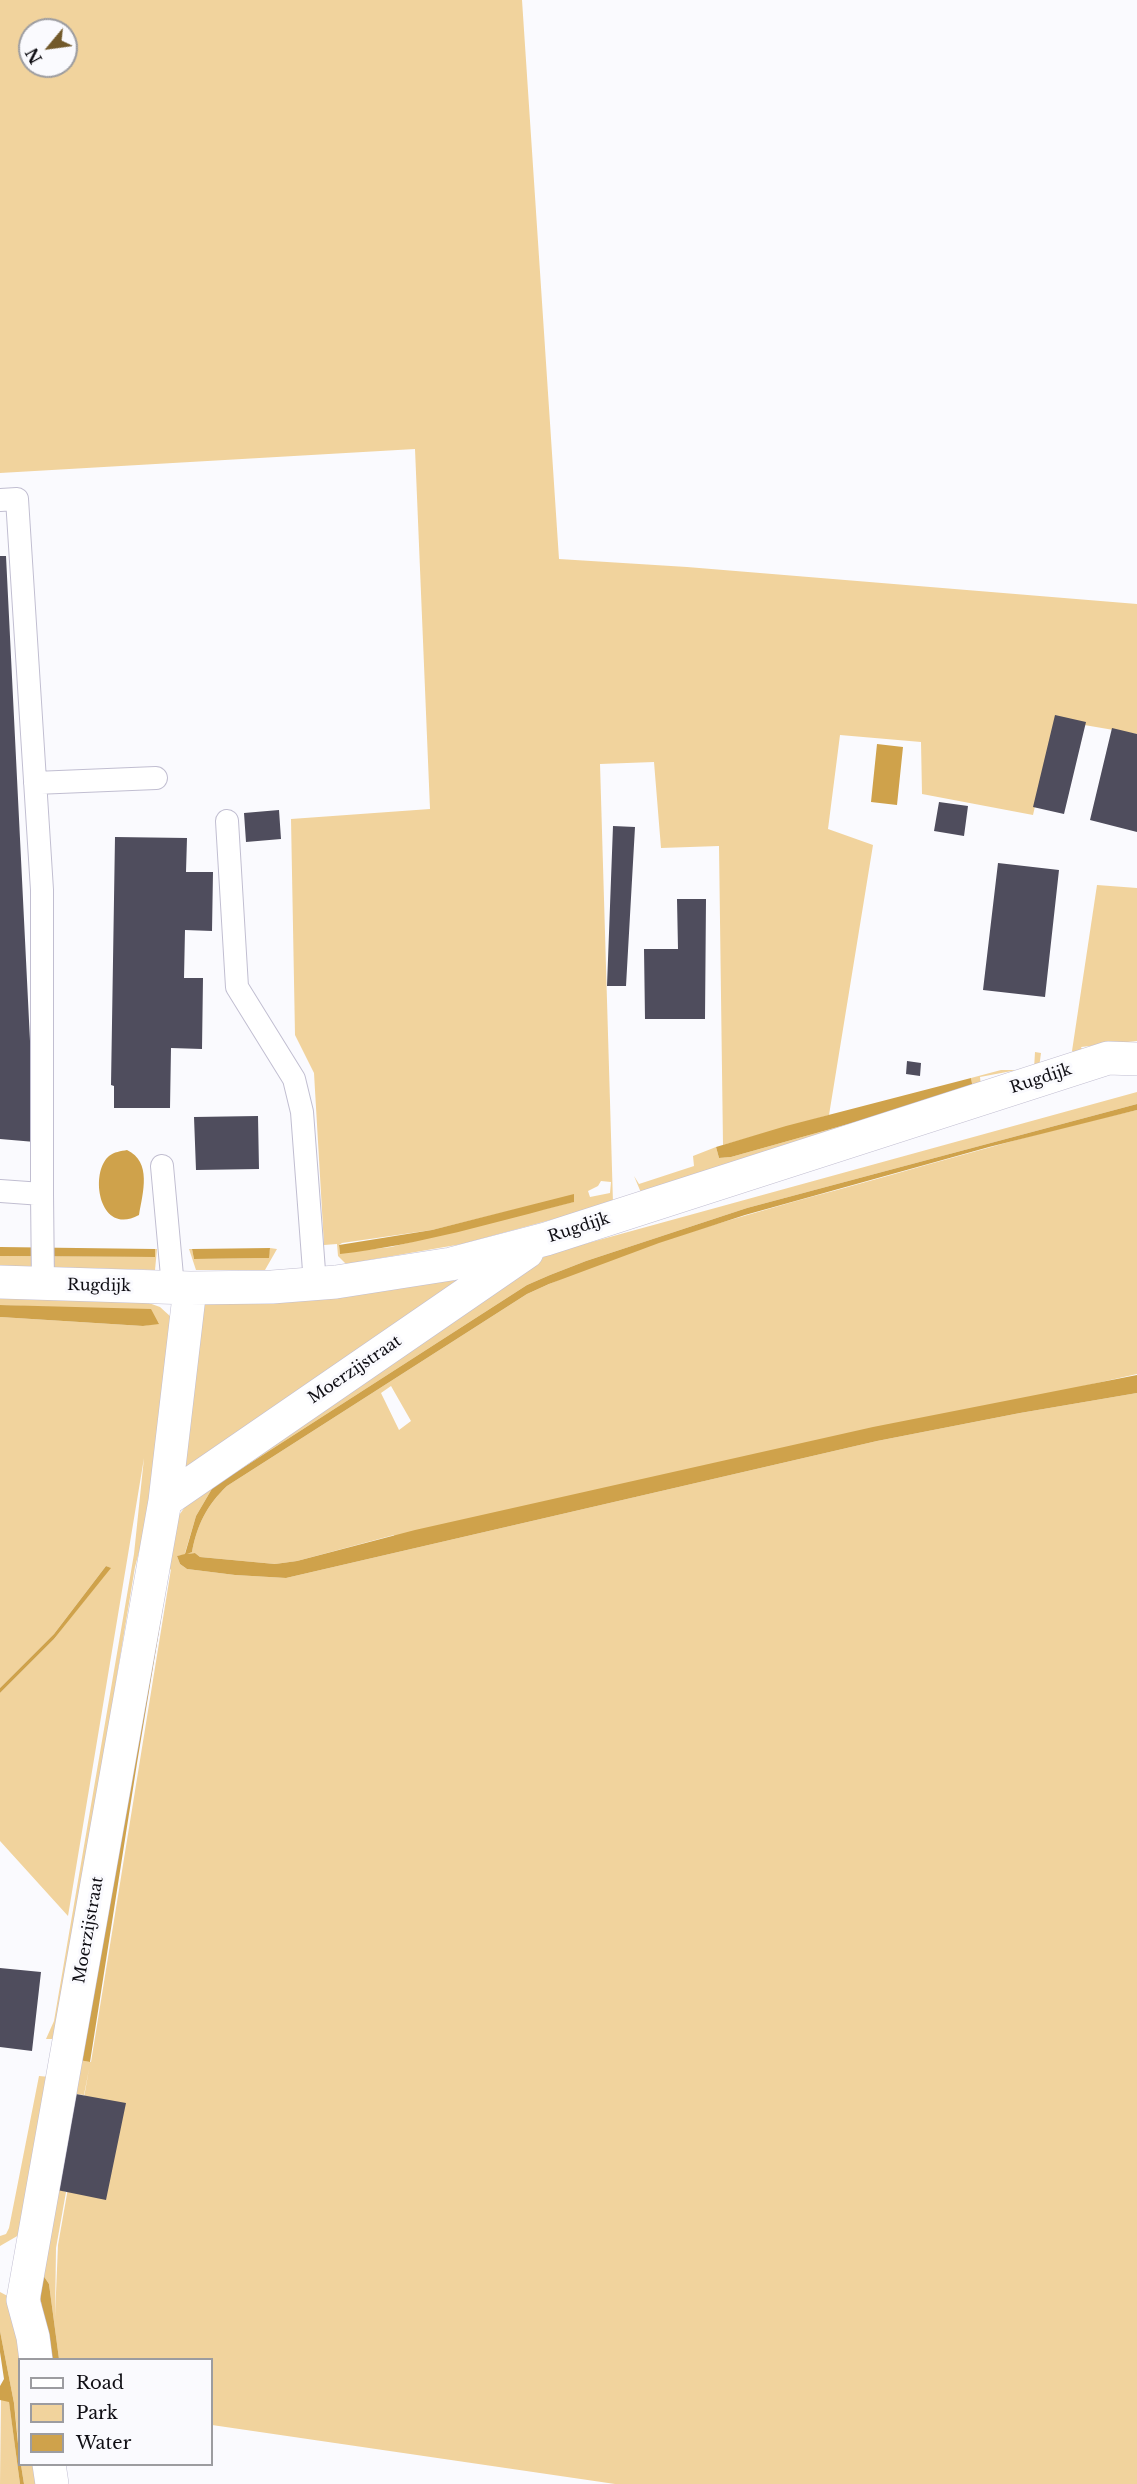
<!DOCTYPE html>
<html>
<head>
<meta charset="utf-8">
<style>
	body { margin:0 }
	#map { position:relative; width:1137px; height:2484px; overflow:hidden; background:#fafafe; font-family:"Libre Baskerville",serif }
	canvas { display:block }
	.legend { position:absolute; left:18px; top:2358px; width:195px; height:108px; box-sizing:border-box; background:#fafafe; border:2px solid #9c9ca0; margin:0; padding:8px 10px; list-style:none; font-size:18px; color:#0f0e14 }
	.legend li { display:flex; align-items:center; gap:12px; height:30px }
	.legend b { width:30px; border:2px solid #9c9ca0 }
	.north { position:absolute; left:18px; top:18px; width:60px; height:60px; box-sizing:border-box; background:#fafafe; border:2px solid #9c9ca0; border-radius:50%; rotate:241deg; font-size:16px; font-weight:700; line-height:24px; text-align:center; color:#0f0e14 }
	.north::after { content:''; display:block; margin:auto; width:21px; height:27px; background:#72592a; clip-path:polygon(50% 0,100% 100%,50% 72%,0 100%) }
</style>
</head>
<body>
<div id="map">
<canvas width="1137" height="2484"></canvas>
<ul class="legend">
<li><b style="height:8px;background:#fff"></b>Road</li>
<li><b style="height:16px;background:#f1d39d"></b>Park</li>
<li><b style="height:16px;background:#cfa24b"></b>Water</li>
</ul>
<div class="north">N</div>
</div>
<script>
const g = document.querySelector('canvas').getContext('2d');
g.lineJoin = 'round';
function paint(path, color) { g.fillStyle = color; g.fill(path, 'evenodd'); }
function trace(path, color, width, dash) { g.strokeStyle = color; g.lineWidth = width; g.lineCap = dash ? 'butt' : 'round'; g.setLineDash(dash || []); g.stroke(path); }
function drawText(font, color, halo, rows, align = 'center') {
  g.font = font + ' "Libre Baskerville",serif'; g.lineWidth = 6; g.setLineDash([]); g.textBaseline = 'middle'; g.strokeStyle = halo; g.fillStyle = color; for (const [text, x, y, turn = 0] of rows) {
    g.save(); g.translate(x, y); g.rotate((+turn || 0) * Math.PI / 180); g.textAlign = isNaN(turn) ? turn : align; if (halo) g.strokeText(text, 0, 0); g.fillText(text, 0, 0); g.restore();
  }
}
const green = new Path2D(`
	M0 0H522L559 559 687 567 1137 604V734L1055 720 1033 815 922 794 921 742 840 735 828 829 873 845 829 1115 723 1145 719 846 661 848 654 762 600 764 613 1203 462 1244 346 1264 338 1256 337 1244 324 1245 314 1073 295 1035 291 819 430 809 415 449 0 473ZM30 30H66V66H30ZM601 1181 611 1182 610 1193 590 1197 588 1191 598 1186ZM574 1195 573 1202 391 1247 340 1253 339 1245 342 1243 432 1230Z
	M1097 885 1137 888V1041L1081 1047 1091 1070 1072 1051Z
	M1035 1052 1041 1053 1039 1068 1024 1089 642 1195 634 1176 639 1184 694 1166 693 1156 716 1147 719 1158 731 1157 973 1089 971 1078 1001 1070H1017L980 1077 981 1086 1022 1080 1021 1070 1034 1069Z
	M1137 1092V1104L747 1208 586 1261 550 1275 527 1285 213 1487 196 1516 185 1553 192 1552C197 1525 207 1505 227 1486L527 1294C630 1246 745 1215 855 1185 949 1159 1042 1131 1137 1110V1374L395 1541 394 1535 297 1561 275 1564 200 1557 195 1553 177 1556 180 1564 187 1569 235 1575 286 1578 877 1441 1020 1413 1137 1393V2484H615L212 2425V2360L59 2359 49 2284 43 2275 40 2290 46 2359H42L38 2299 40 2246 71 2094 157 1566 174 1522 193 1496 219 1473 370 1375 548 1254ZM391 1386 411 1421 399 1430 381 1393ZM160 1566 169 1571 171 1569 91 2062 79 2060 144 1650ZM89 2069 58 2245 55 2317 56 2248 66 2192 57 2189 76 2094 84 2095Z
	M270 1248 277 1249 265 1270H196L189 1249H192L194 1259 268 1258Z
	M155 1249H157L155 1270 0 1266V1256L155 1257Z
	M472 1274 182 1473 198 1318 206 1302Z
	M0 1298 146 1302 160 1307 171 1317 148 1519 135 1567 57 2039H46L54 2021 134 1554 144 1458 68 1916 0 1841V1693L54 1639 110 1568 106 1566 54 1634 0 1688V1317L143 1326 159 1323 73 1308 0 1305Z
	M39 2076 50 2077 19 2235 0 2246V2236L6 2234 9 2228Z
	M0 2292 15 2300 20 2360 19 2450 14 2403 0 2331Z
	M1 2399 9 2401 20 2484H0Z
	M21 2465H34L36 2484H24Z`);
const water = new Path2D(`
	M877 744 903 747 897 805 871 802Z
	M971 1078 973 1089 731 1157 719 1158 716 1147 786 1126Z
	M1137 1104V1110L989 1147 745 1215 659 1243 549 1284 527 1294 227 1486C207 1505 197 1525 192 1552L187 1554 195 1553 200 1557 275 1564 297 1561 415 1530 873 1427 1137 1375V1393L1020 1413 877 1441 286 1578 235 1575 187 1569 180 1564 177 1556 185 1554 196 1516 213 1487 527 1285 550 1275 586 1261 747 1208Z
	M127 1150C152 1162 143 1192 139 1215 99 1237 89 1173 109 1156 114 1152 121 1151 127 1150Z
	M574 1194V1202C496 1222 419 1245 340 1254L339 1245 432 1230Z
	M0 1247 155 1249V1257L0 1256Z
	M270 1248 269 1258 194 1259 192 1249Z
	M0 1305 151 1309 159 1324 143 1326 0 1317Z
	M106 1566 111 1568 54 1639 0 1693V1688L54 1634Z
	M159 1566 169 1571 137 1763 90 2062 79 2060Z
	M43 2275 49 2284 59 2359H46L40 2290Z
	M0 2331 14 2403 20 2464 21 2465 24 2484H20L9 2402 0 2400V2386L4 2379 0 2352Z`);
const building = new Path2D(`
	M0 556H6L35 1142 0 1139Z
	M1055 715 1086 722 1064 814 1033 807Z
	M1112 728 1137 734V832L1090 820Z
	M939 802 968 806 964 836 934 831Z
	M279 810 281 839 246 842 244 813Z
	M613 826 635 827 626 986H607Z
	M115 837 187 838 186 872H213L212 931 185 930 184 978H203L202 1049 171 1048 170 1108H114V1086L111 1085Z
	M998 863 1059 870 1045 997 983 990Z
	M677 899H706L705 1019H645L644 949H678Z
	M907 1061 921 1063 920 1076 906 1074Z
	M258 1116 259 1169 196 1170 194 1117Z
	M0 1968 41 1972 32 2051 0 2047Z
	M76 2094 126 2103 106 2200 57 2190Z`);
const service = new Path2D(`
	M0 500 17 499 42 890V1194
	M35 783 156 778
	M227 821 237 987 294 1079 302 1112 315 1284
	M162 1166 173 1287
	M0 1191 42 1194 43 1284`);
const minor = new Path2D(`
	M0 1282 190 1288 272 1287 336 1282 451 1264 546 1239 1108 1058 1137 1059
	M165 1501 527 1252
	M36 2360 33 2337 23 2300 165 1501 190 1288
	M49 2464 52 2484`);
const streetNames = [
	["Rugdijk",1041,1079,-18],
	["Rugdijk",579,1228,-18],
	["Rugdijk",99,1286,1],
	["Moerzijstraat",355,1370,-34],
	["Moerzijstraat",89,1930,-80]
];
paint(green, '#f1d39d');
paint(water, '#cfa24b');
paint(building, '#4f4d5d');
trace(service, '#c1bed1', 24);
trace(minor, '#c1bed1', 34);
trace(service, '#fff', 22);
trace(minor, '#fff', 33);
drawText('16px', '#0f0e14', '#fafafe', streetNames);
</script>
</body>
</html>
